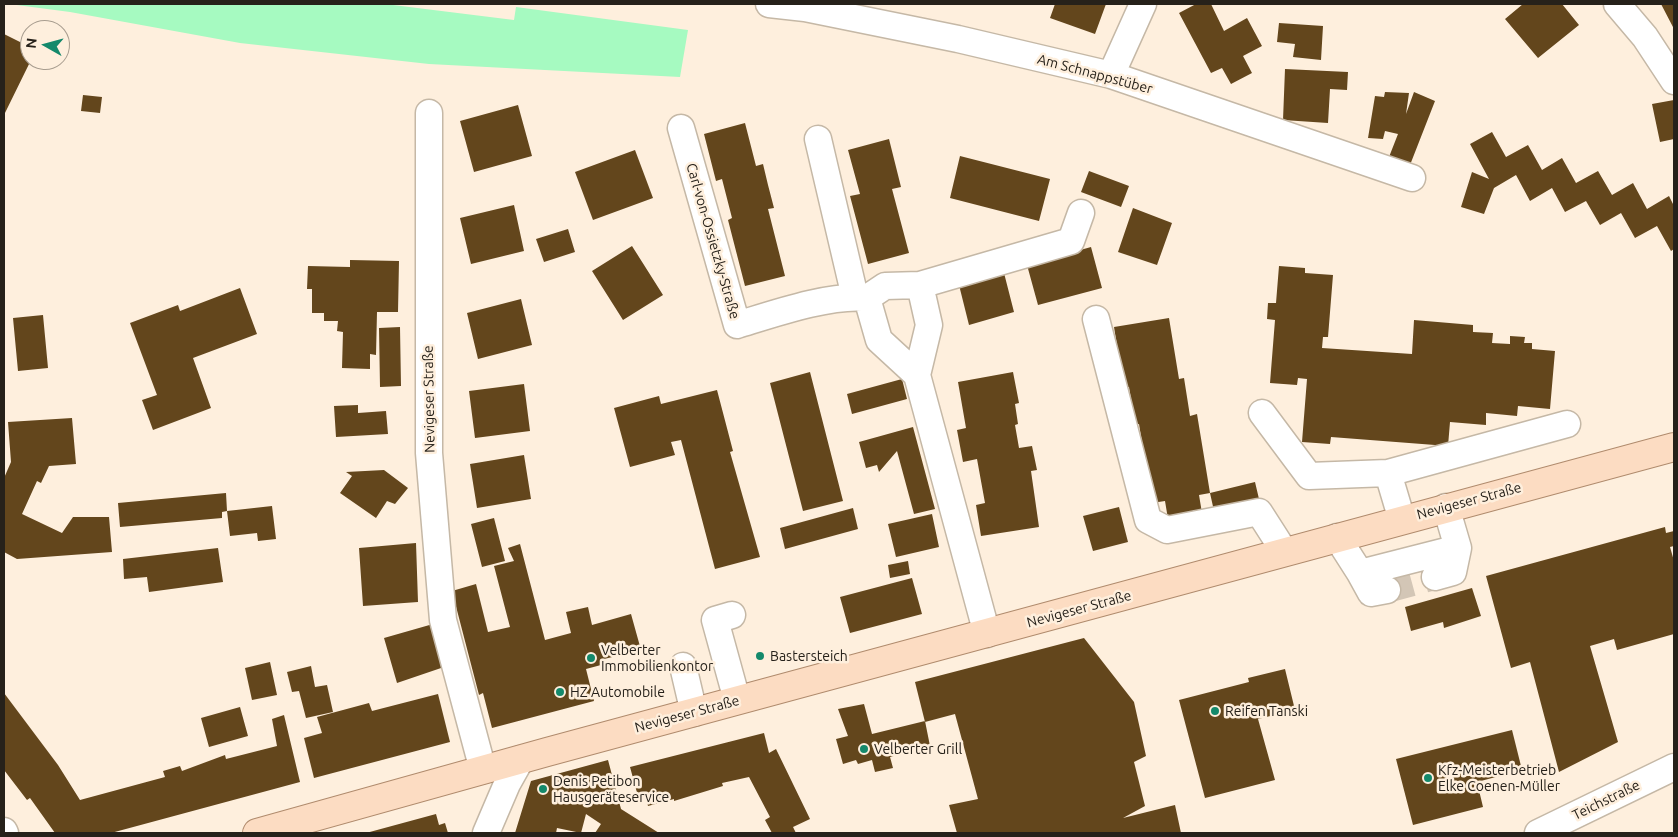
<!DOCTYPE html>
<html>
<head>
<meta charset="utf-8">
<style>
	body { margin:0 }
	#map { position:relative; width:1678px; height:837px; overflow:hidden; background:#feefdd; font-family:Ubuntu,sans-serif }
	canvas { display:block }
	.frame { position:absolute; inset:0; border:5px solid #26211a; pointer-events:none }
	.north { position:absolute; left:20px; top:20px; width:50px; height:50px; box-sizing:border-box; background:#feefdd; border:1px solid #a89d8f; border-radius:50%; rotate:277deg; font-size:14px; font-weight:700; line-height:20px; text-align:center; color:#26211a }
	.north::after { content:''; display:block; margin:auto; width:18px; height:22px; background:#14896b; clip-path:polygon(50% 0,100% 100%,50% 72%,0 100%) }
</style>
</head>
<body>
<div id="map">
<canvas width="1678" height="837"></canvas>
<div class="frame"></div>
<div class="north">N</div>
</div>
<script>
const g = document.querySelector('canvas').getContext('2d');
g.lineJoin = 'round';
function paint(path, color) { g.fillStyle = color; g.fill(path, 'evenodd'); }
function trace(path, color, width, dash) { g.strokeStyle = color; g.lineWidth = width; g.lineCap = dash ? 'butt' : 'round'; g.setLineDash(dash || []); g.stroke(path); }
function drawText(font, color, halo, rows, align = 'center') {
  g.font = font + ' Ubuntu,sans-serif'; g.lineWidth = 5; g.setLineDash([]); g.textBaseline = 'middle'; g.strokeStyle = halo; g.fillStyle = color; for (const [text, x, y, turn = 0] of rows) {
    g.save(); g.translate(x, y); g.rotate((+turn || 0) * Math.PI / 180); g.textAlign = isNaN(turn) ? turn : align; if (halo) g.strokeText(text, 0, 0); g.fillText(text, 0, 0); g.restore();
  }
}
const green = new Path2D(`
	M9 4H385L514 20 516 7 688 30 680 77 429 64 240 43 70 12Z`);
const building = new Path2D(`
	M1055 4H1106L1095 34 1050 18Z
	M1196 4H1211L1224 31 1247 18 1262 46 1243 56 1252 73 1231 84 1222 68 1211 73 1179 13Z
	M1523 4H1562L1579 25 1538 58 1505 19Z
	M1661 4H1674V29Z
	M1279 23 1323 26 1321 60 1293 57 1295 44 1277 42Z
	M4 34 30 47 31 60 4 115Z
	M1285 69 1348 72 1347 90 1330 89 1328 123 1283 120Z
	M1385 92 1409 93 1406 114 1414 92 1435 101 1410 165 1389 157 1398 134 1385 131 1383 139 1368 138 1375 96 1384 97Z
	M83 95 102 97 100 113 81 111Z
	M1674 100V139L1660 142 1652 104Z
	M518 105 532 156 474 172 460 121Z
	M745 123 756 166 763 164 768 185 774 208 768 209 785 276 745 286 728 220 732 218 722 179 716 181 704 134Z
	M1492 132 1506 157 1528 145 1542 170 1562 158 1576 183 1598 171 1612 195 1633 183 1647 209 1669 196 1674 206V249L1671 251 1657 226 1635 238 1621 213 1600 225 1586 201 1565 212 1552 188 1530 201 1516 175 1494 188 1484 214 1461 207 1472 172 1489 179 1470 144Z
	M889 139 901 187 892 189 909 253 868 264 850 196 860 194 848 150Z
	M635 150 653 198 593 220 575 172Z
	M960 156 1050 179 1039 221 950 198Z
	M1089 171 1129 186 1121 207 1081 192Z
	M514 205 524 251 471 264 460 218Z
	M1133 208 1172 223 1157 265 1118 252Z
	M568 229 575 252 544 262 536 239Z
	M632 246 663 295 623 320 592 271Z
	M1091 247 1102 288 1038 305 1027 265Z
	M350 260 399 261 398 312H377L376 355 370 354V369L342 368 343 332 337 331 338 321H324V313H312V289H307L308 266 350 267Z
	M1279 266 1305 268V273L1333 275 1328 337H1323L1322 348 1412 354 1414 320 1473 325V332L1493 333 1492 343 1510 344V336L1525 337 1524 343H1532V349L1555 351 1550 409 1518 406 1517 416 1486 413V425L1450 422 1448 446 1331 437 1330 444 1302 442 1307 379 1298 378 1297 385 1270 383 1275 320 1267 319 1268 303H1276Z
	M1004 273 1014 312 969 325 959 285Z
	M240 288 257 334 193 358 211 408 153 430 142 400 157 395 130 323 178 305 180 311Z
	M521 299 532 345 478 359 467 313Z
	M43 315 48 368 18 371 13 318Z
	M1169 318 1179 379 1184 378 1190 416 1197 414 1210 493 1199 495 1202 513 1168 519 1165 501 1152 503 1139 424 1135 425 1129 387 1124 388 1114 327Z
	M400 327 401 386 380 387 379 328Z
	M810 372 843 501 803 511 770 383Z
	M1013 372 1019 403 1015 404 1018 424 1015 425 1019 448 1032 446 1037 470 1031 471 1039 527 981 536 976 505 985 503 977 459 963 462 957 430 966 428 958 382Z
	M902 379 907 399 852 414 847 394Z
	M524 384 530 431 475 438 469 391Z
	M717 390 733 451 730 452 760 557 715 569 681 440 671 442 675 455 630 467 614 408 659 396 661 404Z
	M358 405V413L386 411 388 434 336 437 334 406Z
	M72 418 76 464 49 466 41 483 37 481 22 514 62 533 73 517H109L112 552 17 559 4 552V478L11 462 8 422Z
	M913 427 935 509 914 514 897 451 879 472 877 465 866 468 859 442Z
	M524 455 531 499 477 508 470 464Z
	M384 470 408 488 395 504 387 501 376 518 340 493 352 476 346 472Z
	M1255 482 1259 499 1214 511 1210 493Z
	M226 493 227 511 222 512V518L120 527 118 503Z
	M272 506 276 539 258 541 257 533 230 536 227 511Z
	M1119 507 1128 542 1093 551 1083 516Z
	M853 508 858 529 785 549 780 528Z
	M932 514 939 547 896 557 888 524Z
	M494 518 505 561 482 567 471 524Z
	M1665 527 1666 533 1674 531V546L1670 547 1674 561V634L1617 650 1614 639 1590 646 1618 742 1559 772 1530 662 1511 668 1486 576Z
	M416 543 418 602 363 606 359 548Z
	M520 544 545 640 571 633 566 612 588 607 592 625 631 614 641 650 600 660 601 665 586 669 594 701 492 728 483 693 479 695 452 591 476 584 488 632 510 627 494 566 514 561 508 548Z
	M218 548 223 582 149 592 147 577 124 579 123 559Z
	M908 561 910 574 890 578 888 565Z
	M912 578 922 614 850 633 840 597Z
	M1472 588 1481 616 1444 628 1443 622 1411 631 1405 607Z
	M433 624 444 667 397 683 384 638Z
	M1084 638 1134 702 1146 756 1134 762 1145 806 1123 818 1175 805 1181 833H957L949 805 978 799 955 714 925 722 915 682Z
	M270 662 277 695 252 700 245 668Z
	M311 666 315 687 327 685 333 712 306 718 299 691 292 692 287 672Z
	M1285 669 1295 710 1258 719 1275 780 1205 798 1179 700 1249 682 1248 678Z
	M4 693 58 765 80 800 165 777 163 771 180 766 182 771 225 755 226 759 277 746 272 719 284 715 300 782 111 833H55L30 798 27 800 4 770Z
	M438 694 450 742 314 778 304 738 322 733 317 717 369 703 372 711Z
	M864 704 872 734 925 721 930 746 890 757 893 768 875 772 872 760 858 764 856 760 843 764 836 739 848 736 838 709Z
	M240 707 248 736 209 747 201 718Z
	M1512 730 1522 770 1477 782 1483 807 1413 825 1396 759Z
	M764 733 769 753 776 749 810 819 793 827 796 833H772L765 820 770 817 749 777 722 783 723 786 674 801V799L648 806 646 798 639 800 630 767Z
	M608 760 621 809 659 833H595L601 824 586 814 581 833 557 828 556 833H515L531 781Z
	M436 814 439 825 445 823 448 833H366Z`);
const minorTunnel = new Path2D(`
	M1387 590 1435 577`);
const minor = new Path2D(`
	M769 4 805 8 958 39 1111 75 1412 178
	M1617 4 1645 37 1674 81
	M1111 75 1143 4
	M429 113V453L443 620 483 770
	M681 128 737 325C773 314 830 294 867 298
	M818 139 855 297
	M920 285 1071 241 1081 213
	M1096 319 1148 520 1167 530 1259 512 1284 551
	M917 375 879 340 867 298 885 286 920 285 929 325 917 375 987 634
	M1262 413 1309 476 1388 473
	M1402 520 1388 473 1567 424
	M1337 537 1360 573 1458 548 1446 507
	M1360 573 1371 593 1387 590
	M1435 577 1453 572 1458 548
	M732 615 715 620 737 700
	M683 666 694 713
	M4 831 5 833
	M486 833 507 784 521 759
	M1538 833 1674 767`);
const major = new Path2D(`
	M257 833 547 752 1674 447`);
const markers = [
	[760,656,5,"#14896b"],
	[591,658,5,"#14896b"],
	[560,692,5,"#14896b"],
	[1215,711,5,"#14896b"],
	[864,749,5,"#14896b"],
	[1428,778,5,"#14896b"],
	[543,789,5,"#14896b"]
];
const streetNames = [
	["Am Schnappstüber",1095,74,15],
	["Carl-von-Ossietzky-Straße",713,241,74],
	["Nevigeser Straße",429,399,-91],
	["Nevigeser Straße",1469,501,-15],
	["Nevigeser Straße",1079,609,-15],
	["Nevigeser Straße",687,714,-15],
	["Teichstraße",1606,800,-26]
];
const poiNames = [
	["Velberter",601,650],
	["Immobilienkontor",601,666],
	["Bastersteich",770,656],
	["HZ Automobile",570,692],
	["Reifen Tanski",1225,711],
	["Velberter Grill",874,749],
	["Kfz-Meisterbetrieb",1438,770],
	["Elke Coenen-Müller",1438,786],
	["Denis Petibon",553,781],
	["Hausgeräteservice",553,797]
];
paint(green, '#a6fac1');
paint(building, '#63461c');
trace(minorTunnel, '#d3c6b6', 26, [26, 13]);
trace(minor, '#c5b8a6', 29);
trace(major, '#b08b6d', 30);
trace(minor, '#fff', 26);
trace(major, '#fcdcc2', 28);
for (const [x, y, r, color] of markers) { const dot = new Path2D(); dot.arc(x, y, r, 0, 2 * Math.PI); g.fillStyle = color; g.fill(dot); trace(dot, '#feefdd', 2); }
drawText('14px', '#26211a', '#feefdd', streetNames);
drawText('14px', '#26211a', '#feefdd', poiNames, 'left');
</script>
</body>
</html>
